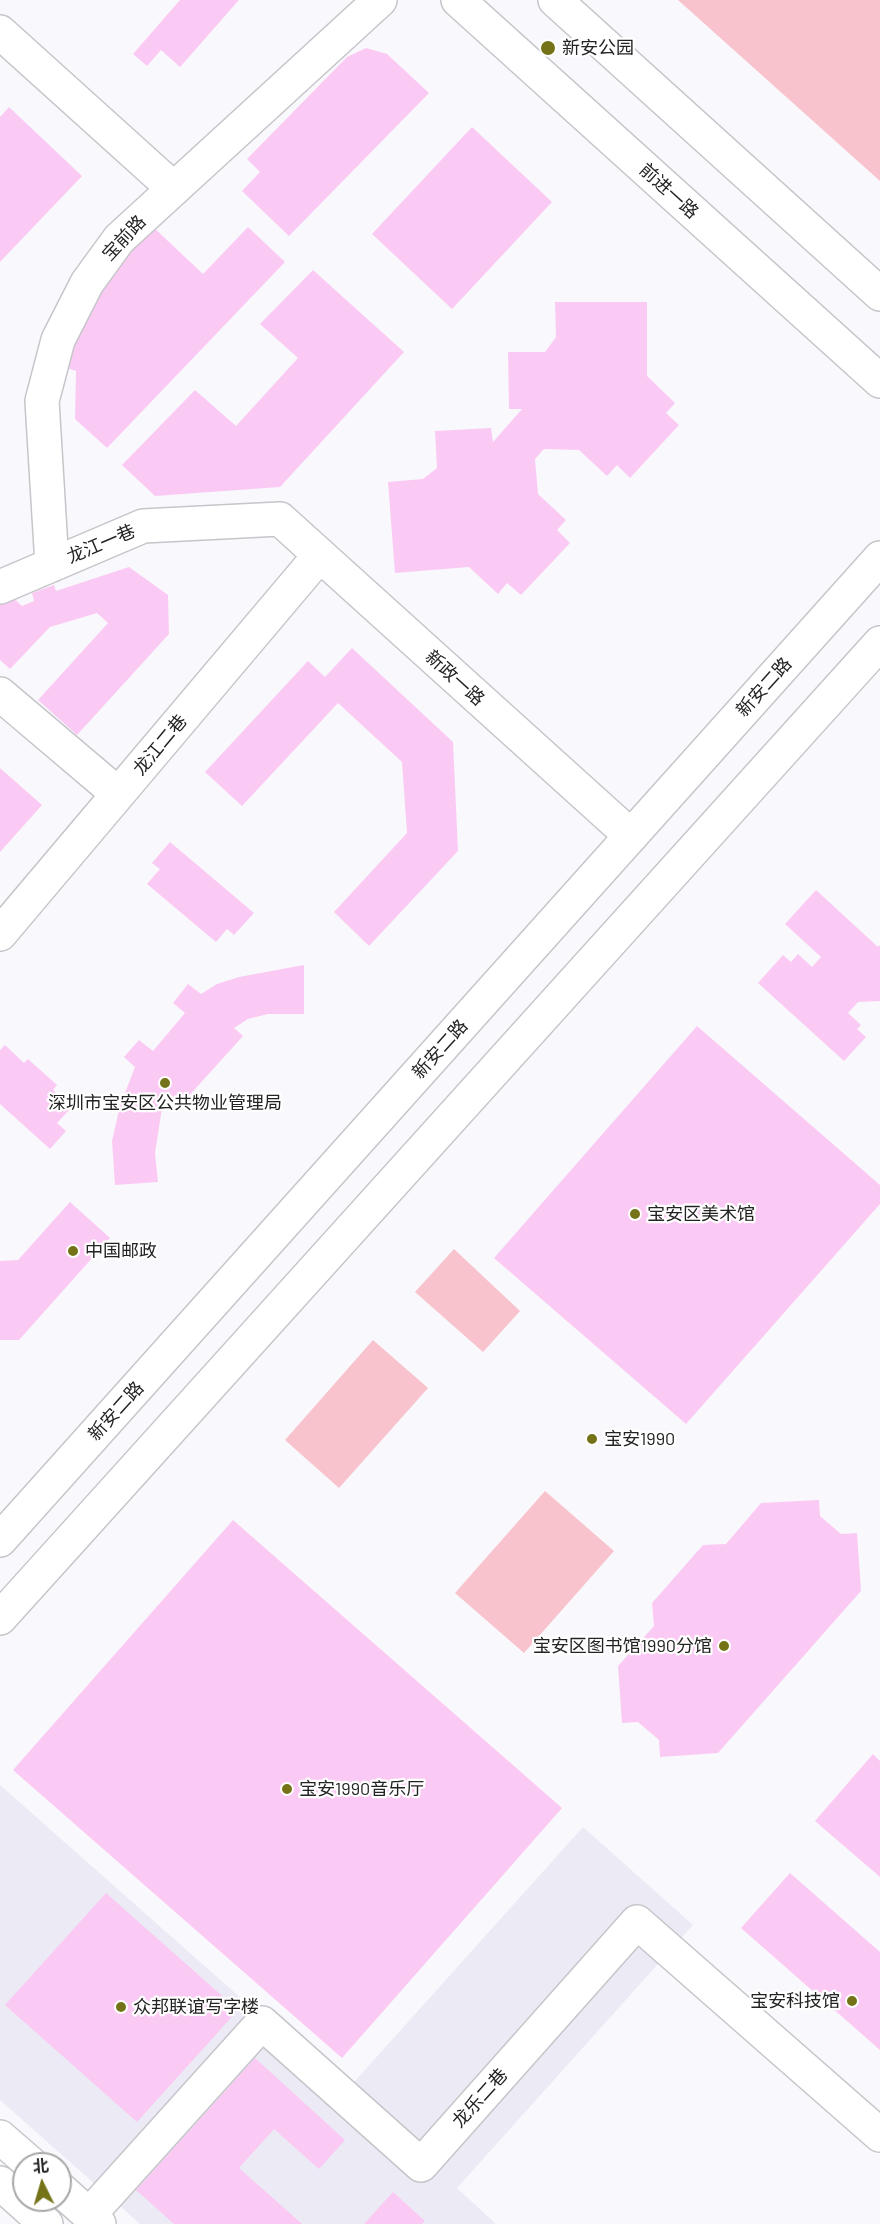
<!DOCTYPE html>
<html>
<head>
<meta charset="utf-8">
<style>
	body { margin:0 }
	#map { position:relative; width:880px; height:2224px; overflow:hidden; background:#f9f8fc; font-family:Barlow,"Noto Sans SC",sans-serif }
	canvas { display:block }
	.north { position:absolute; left:12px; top:2152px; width:60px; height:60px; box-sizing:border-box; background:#fff; border:2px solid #a7a7a7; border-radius:50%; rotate:355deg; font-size:16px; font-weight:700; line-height:24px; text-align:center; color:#232324 }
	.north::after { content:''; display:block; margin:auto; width:21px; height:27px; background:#747318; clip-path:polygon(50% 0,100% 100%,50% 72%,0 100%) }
</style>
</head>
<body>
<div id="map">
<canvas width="880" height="2224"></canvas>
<div class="north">北</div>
</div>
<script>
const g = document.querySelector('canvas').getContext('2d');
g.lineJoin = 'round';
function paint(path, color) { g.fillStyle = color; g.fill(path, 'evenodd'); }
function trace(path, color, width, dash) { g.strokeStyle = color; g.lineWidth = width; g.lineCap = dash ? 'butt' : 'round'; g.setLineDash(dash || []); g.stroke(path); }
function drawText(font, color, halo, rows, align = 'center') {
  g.font = font + ' Barlow,"Noto Sans SC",sans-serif'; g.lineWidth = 4.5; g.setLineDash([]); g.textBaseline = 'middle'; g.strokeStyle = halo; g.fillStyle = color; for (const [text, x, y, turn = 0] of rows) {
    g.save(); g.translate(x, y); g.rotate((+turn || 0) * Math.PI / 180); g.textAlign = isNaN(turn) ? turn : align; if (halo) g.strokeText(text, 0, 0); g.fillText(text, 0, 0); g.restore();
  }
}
const built = new Path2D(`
	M0 1785 346 2091 583 1827 693 1925 457 2188 496 2224H140L0 2100Z`);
const green = new Path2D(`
	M678 0H880V181Z
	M454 1249 520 1311 483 1352 415 1292Z
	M373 1340 428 1388 339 1488 285 1440Z
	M545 1491 614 1551 524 1653 455 1593Z`);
const building = new Path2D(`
	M180 0H239L180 67 161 50 147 66 133 54Z
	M366 48 387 54 429 93 289 236 242 191 260 172 247 159 347 57Z
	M9 107 82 176 0 262V117Z
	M472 127 552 202 452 309 372 234Z
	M151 225 203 274 248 227 285 262 107 448 75 419 76 371 64 367 83 311Z
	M313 270 404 352 280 487 155 496 122 465 195 390 236 426 298 358 260 324Z
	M555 302H647V376L675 403 666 413 679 425 630 478 617 465 607 476 579 450 544 449 535 459 538 494 566 520 557 530 570 543 521 595 507 583 498 594 469 567 395 573 388 482 423 479 437 468 435 431 491 428 493 442 522 409H509L508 352H545L556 337Z
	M129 567 168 595 169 634 77 735 38 700 108 623 97 613 50 627 10 669 0 660V605L10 595 22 606 34 601 32 593 54 585 56 591Z
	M352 648 453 742 458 851 369 946 334 912 407 833 402 762 338 703 242 806 205 772 308 661 325 677Z
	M0 768 42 805 0 852Z
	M170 842 254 913 234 935 227 929 216 942 147 884 160 869 152 863Z
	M816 890 878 947 880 945V1001L858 1002 848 1013 861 1025 857 1029 866 1037 844 1061 758 983 783 955 791 962 798 954 812 967 821 957 785 924Z
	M304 965V1014H268L248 1019 234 1028 243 1036 178 1108 168 1098 162 1108 155 1153 158 1182 115 1185 112 1141 120 1106 135 1067 124 1057 139 1040 153 1051 185 1013 173 1003 188 984 201 994 217 984 239 977Z
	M697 1026 880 1185V1204L686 1424 494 1258Z
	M5 1045 24 1063 28 1059 57 1085 53 1090 72 1107 57 1123 66 1131 50 1149 0 1104V1050Z
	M70 1202 110 1238 19 1340H0V1261L18 1260Z
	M819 1500 820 1516 841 1534 857 1533 861 1591 718 1753 660 1757 659 1740 638 1722 622 1723 618 1666 654 1626 652 1603 703 1545 726 1544 761 1503Z
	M233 1520 562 1808 342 2058 13 1770Z
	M873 1754 880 1761V1877L815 1821Z
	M790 1873 880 1952V2050L741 1928Z
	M106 1893 238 2010 137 2122 5 2005Z
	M255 2058 345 2140 319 2169 274 2129 239 2168 302 2224H174L136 2190Z
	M393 2192 425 2221 422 2224H364Z`);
const minor = new Path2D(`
	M0 32 174 189
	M52 565 42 401 58 340 87 283 119 239 380 0
	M0 587 143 526 280 519 631 836
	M0 694 118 794
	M0 934 320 555
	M89 2215 262 2023 421 2165 637 1922 880 2135`);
const major = new Path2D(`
	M458 0 880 381
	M555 0 880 294
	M0 1540 880 558
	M0 1618 880 643
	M0 2137 31 2164
	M0 2183 46 2224
	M60 2189 99 2224`);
const markers = [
	[548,48,8,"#747318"],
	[165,1083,6,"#747318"],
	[635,1214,6,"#747318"],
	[73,1251,6,"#747318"],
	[592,1439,6,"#747318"],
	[724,1646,6,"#747318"],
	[287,1789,6,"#747318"],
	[852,2001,6,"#747318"],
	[121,2007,6,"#747318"]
];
const poiNames = [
	["新安公园",562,48],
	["深圳市宝安区公共物业管理局",165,1103,"center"],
	["宝安区美术馆",647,1214],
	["中国邮政",85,1251],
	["宝安1990",604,1439],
	["宝安区图书馆1990分馆",712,1646,"right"],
	["宝安1990音乐厅",299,1789],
	["宝安科技馆",840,2001,"right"],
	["众邦联谊写字楼",133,2007]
];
const streetNames = [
	["前进一路",669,191,42],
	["宝前路",124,238,-47],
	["龙江一巷",101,544,-23],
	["新政一路",455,678,42],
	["新安二路",764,687,-48],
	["龙江二巷",160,745,-50],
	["新安二路",440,1049,-48],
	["新安二路",116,1411,-48],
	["龙乐二巷",480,2098,-48]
];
paint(built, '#eceaf5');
paint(green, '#f8c3cd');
paint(building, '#fbcaf4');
trace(minor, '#c6c5c9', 36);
trace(major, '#c6c5c9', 36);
trace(minor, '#fff', 33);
trace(major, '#fff', 33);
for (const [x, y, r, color] of markers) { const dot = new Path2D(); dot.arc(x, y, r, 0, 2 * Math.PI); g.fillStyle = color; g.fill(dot); trace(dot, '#fff', 2); }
drawText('18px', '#232324', '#fff', poiNames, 'left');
drawText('18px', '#232324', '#fff', streetNames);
</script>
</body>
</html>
